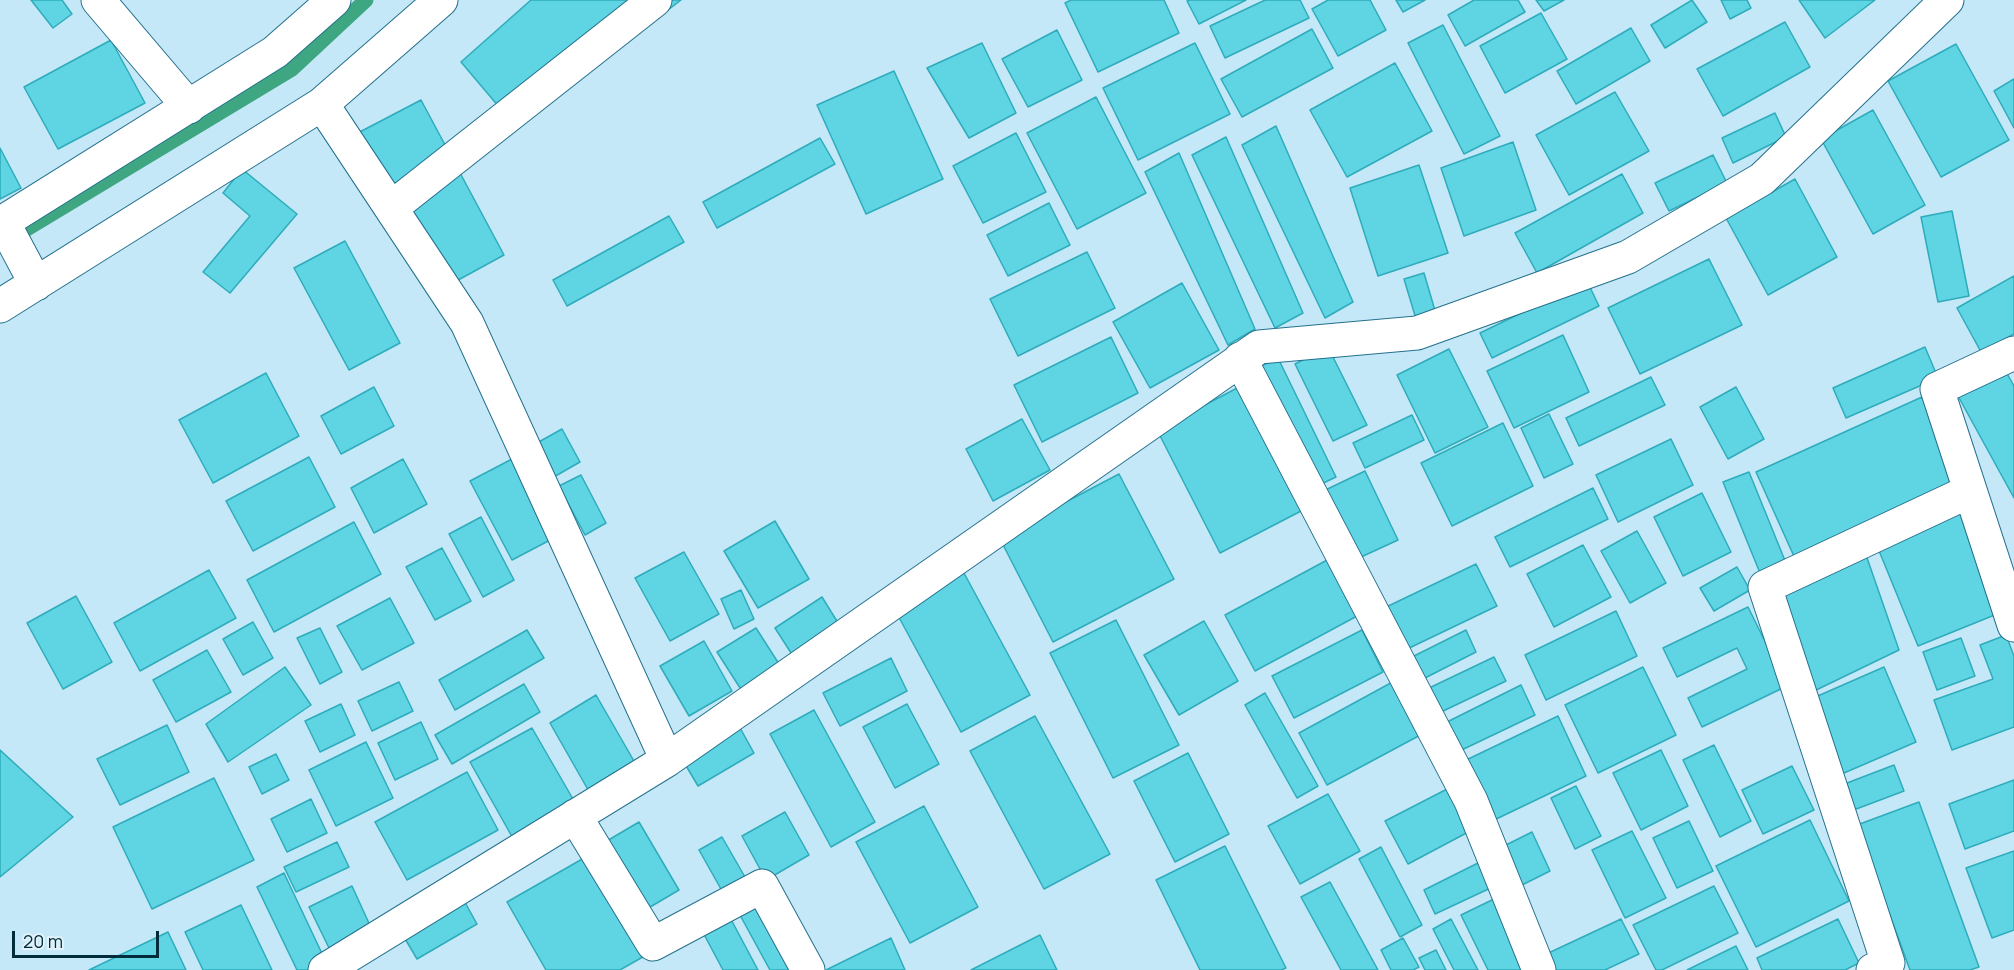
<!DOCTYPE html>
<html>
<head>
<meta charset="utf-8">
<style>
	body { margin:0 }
	#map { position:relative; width:2014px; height:970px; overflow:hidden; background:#c5e8f8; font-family:Manrope,sans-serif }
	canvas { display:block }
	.scale { position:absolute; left:12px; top:931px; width:147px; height:27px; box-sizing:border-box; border:3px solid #002c3b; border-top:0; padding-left:8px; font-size:18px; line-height:21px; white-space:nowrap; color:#002c3b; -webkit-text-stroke:4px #e1f2fa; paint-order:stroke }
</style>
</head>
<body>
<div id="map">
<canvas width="2014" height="970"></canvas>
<div class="scale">20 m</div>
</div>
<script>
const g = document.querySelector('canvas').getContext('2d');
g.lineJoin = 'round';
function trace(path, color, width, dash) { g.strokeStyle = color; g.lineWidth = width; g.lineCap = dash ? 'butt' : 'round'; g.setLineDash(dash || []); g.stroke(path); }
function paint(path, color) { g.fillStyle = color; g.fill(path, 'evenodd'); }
const stream = new Path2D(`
	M10 239 292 69 366 0`);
const building = new Path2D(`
	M31 0H62L72 14 53 28Z
	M531 0H681L516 127 461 62Z
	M1071 0H1164L1179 33 1098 72 1065 3Z
	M1190 0H1246L1199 24 1187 1Z
	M1265 0H1300L1309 18 1225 58 1210 26Z
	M1328 0H1370L1386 30 1338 56 1312 9Z
	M1396 0H1425L1403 12Z
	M1474 0H1518L1525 12 1465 46 1448 15Z
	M1536 0H1564L1544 11Z
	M1692 0 1707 22 1665 48 1651 25Z
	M1721 0H1747L1751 8 1730 19Z
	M1799 0H1875L1825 38Z
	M1541 13 1567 59 1505 93 1480 46Z
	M1785 22 1810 67 1723 116 1697 69Z
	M1443 25 1500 136 1464 154 1408 43Z
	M1631 28 1650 61 1576 104 1557 71Z
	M1312 29 1333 68 1242 117 1221 79Z
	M1057 30 1082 80 1028 107 1002 59Z
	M111 40 145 103 58 149 24 87Z
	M982 43 1016 113 969 138 927 68Z
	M1195 43 1230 114 1138 160 1103 88Z
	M1956 44 2009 140 1941 177 1888 81Z
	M1395 63 1432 131 1347 177 1310 110Z
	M894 71 943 179 866 214 817 105Z
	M2014 79V128L1994 91Z
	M1615 92 1649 151 1569 195 1536 135Z
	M1096 97 1146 193 1077 229 1027 133Z
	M421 100 504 255 438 291 354 135Z
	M1873 110 1925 205 1873 234 1821 139Z
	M1775 113 1786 137 1733 163 1722 138Z
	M1276 126 1353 302 1325 318 1242 145Z
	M1016 133 1046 192 983 223 953 166Z
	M1226 137 1303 313 1275 328 1192 155Z
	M820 138 835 164 717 228 703 202Z
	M1513 142 1536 210 1464 236 1441 168Z
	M0 148 21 188 0 199Z
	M1179 153 1255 329 1228 345 1145 172Z
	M1713 155 1727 183 1669 211 1655 183Z
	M1419 165 1448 253 1378 276 1350 188Z
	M242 169 297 214 230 293 203 272 250 216 223 193Z
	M1622 174 1643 213 1537 273 1515 233Z
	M1795 179 1837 257 1768 295 1726 218Z
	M1049 203 1070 245 1008 276 987 235Z
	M1952 211 1969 296 1938 302 1921 217Z
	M669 216 684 242 567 306 553 280Z
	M345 241 400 343 349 370 294 268Z
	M1087 252 1115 308 1018 356 990 299Z
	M1709 259 1742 325 1640 374 1608 308Z
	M1424 273 1436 314 1416 319 1404 279Z
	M2014 276V334L1981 352 1957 308Z
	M1587 281 1599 306 1492 358 1480 333Z
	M1182 283 1219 350 1150 388 1113 322Z
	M1563 335 1589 392 1514 428 1487 371Z
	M1111 337 1138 393 1042 442 1014 385Z
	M1328 347 1367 425 1333 441 1295 364Z
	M1925 347 1938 378 1846 418 1833 388Z
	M1449 349 1488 427 1435 453 1397 375Z
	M1278 358 1336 477 1315 487 1257 368Z
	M2005 370 2014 386V498L1958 396Z
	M266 373 299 436 213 483 179 420Z
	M1651 377 1665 405 1579 446 1566 418Z
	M1241 386 1305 509 1220 553 1157 430Z
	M374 387 394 426 341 454 321 416Z
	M1736 387 1764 439 1728 459 1700 407Z
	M1922 397 1963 487 1797 563 1756 472Z
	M1549 414 1573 464 1544 478 1521 428Z
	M1412 415 1424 440 1365 468 1353 443Z
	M1022 419 1050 470 993 501 966 449Z
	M1503 423 1533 486 1452 526 1421 463Z
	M562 429 580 462 538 486 519 453Z
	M1671 439 1693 485 1618 522 1596 475Z
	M309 457 335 507 253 551 226 501Z
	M403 459 427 504 374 533 351 488Z
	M512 459 554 538 512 560 470 481Z
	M1365 471 1398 540 1348 563 1315 495Z
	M1749 472 1788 568 1762 578 1723 482Z
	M1119 474 1174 579 1053 642 999 537Z
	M581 475 606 523 585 535 559 486Z
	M1593 488 1608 519 1510 567 1495 537Z
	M1702 493 1731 552 1683 576 1654 517Z
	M1958 506 2002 612 1918 646 1875 541Z
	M481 517 514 580 483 597 449 534Z
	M775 521 809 579 758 608 724 551Z
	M354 522 381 574 274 632 247 580Z
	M1637 531 1666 583 1630 603 1601 551Z
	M1583 545 1611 597 1554 627 1527 574Z
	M442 548 471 601 435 620 406 567Z
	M684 552 719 614 670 641 635 578Z
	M1865 552 1899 650 1812 692 1775 593Z
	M1329 559 1359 615 1255 671 1225 615Z
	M1476 564 1497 606 1403 651 1382 609Z
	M1737 567 1750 590 1714 611 1700 588Z
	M209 570 236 618 140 671 114 623Z
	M964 573 1030 695 961 732 895 610Z
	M741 590 754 619 734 629 721 599Z
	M76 596 112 662 63 689 27 623Z
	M822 597 840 626 793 656 775 628Z
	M390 598 414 643 362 670 337 626Z
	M1748 607 1787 686 1702 727 1688 698 1747 669 1737 648 1677 677 1663 648Z
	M1616 611 1637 656 1546 700 1525 655Z
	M1116 620 1179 745 1113 778 1050 653Z
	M1204 621 1238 681 1179 715 1144 655Z
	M253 622 273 658 243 675 223 639Z
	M320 628 342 672 320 684 297 638Z
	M756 628 781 667 742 691 717 652Z
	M527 630 544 658 455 710 439 680Z
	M1362 630 1383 672 1294 718 1272 676Z
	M1466 630 1476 652 1421 680 1410 658Z
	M2006 635 2014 656V727L1952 750 1934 700 1993 679 1980 645Z
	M1961 638 1975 676 1937 690 1923 652Z
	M704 641 732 691 689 716 660 666Z
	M207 650 231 692 176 722 153 680Z
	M1494 657 1506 681 1439 713 1427 689Z
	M891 658 907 691 840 726 823 693Z
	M285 667 311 705 228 762 206 724Z
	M1643 667 1676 735 1598 773 1565 705Z
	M1884 667 1916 742 1837 776 1804 702Z
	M1398 679 1426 732 1327 785 1299 733Z
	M399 682 413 711 372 731 358 701Z
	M524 684 540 712 452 764 435 735Z
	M1521 685 1535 715 1449 756 1435 728Z
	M1265 693 1318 786 1297 798 1245 705Z
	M596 695 638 768 591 795 550 723Z
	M341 704 355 735 320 752 305 721Z
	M907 704 939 764 895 788 863 727Z
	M814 710 875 822 831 847 770 734Z
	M1035 716 1110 854 1044 889 970 751Z
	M1558 716 1586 776 1490 822 1462 762Z
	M421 722 438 759 395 780 378 743Z
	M167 725 189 772 120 805 97 759Z
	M739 726 754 753 698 786 682 759Z
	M532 728 577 806 515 842 470 762Z
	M366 742 393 798 336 826 309 770Z
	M1714 745 1751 821 1720 837 1683 760Z
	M0 750 73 817 0 877Z
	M1661 750 1688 806 1641 830 1613 773Z
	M1188 753 1229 834 1175 862 1134 781Z
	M276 754 289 780 262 794 249 767Z
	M1894 765 1904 791 1843 814 1834 788Z
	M1792 766 1814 810 1763 834 1742 790Z
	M467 772 498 830 407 880 375 822Z
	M214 778 254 860 152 909 113 827Z
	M2014 780V831L1965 849 1949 804Z
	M1576 786 1601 836 1575 849 1551 798Z
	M1451 787 1474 829 1408 864 1385 821Z
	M1328 794 1360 851 1300 884 1268 826Z
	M311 799 327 833 287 852 271 819Z
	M1919 802 1979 967 1970 970H1910L1857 825Z
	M924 806 978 907 910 943 856 842Z
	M785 812 809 855 766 880 742 836Z
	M1810 820 1849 901 1756 947 1716 866Z
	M1689 821 1713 871 1677 888 1653 838Z
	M639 822 679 890 640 913 600 845Z
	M1632 831 1666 898 1625 918 1592 850Z
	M1532 832 1550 871 1512 890 1494 851Z
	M722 837 749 884 726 898 699 850Z
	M337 842 349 867 296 892 284 867Z
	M1225 846 1286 968 1281 970H1200L1156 880Z
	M1381 847 1422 925 1400 937 1359 859Z
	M2014 851V930L1992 938 1966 868Z
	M591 854 648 954 620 970H546L507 902Z
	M1484 860 1497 885 1435 914 1424 890Z
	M284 873 326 962 310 970H297L257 887Z
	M1330 882 1378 970H1341L1301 897Z
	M352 886 373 932 331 952 309 907Z
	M1714 886 1738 933 1662 970H1656L1633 925Z
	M760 892 802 970H770L735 906Z
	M462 897 477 924 417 959 401 932Z
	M1494 899 1529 970H1488L1461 915Z
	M241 905 272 970H203L185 932Z
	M726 910 758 970H723L699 925Z
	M1451 919 1478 970H1454L1433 929Z
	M1621 919 1639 954 1605 970H1546L1540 957Z
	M1838 919 1859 963 1845 970H1762L1757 958Z
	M168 932 186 970H89Z
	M1040 935 1057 970H971Z
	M891 938 905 970H826Z
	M1403 938 1419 967 1413 970H1391L1381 950Z
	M1736 946 1748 970H1687Z
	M1436 950 1446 970H1425L1419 958Z`);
const street = new Path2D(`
	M98 0 189 107
	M322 104 467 323 667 760
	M391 208 655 0
	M3 222 36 284
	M0 224 275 52 334 0
	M0 306 322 104 441 0
	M2014 353 1937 389 2014 625
	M1240 359 1471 801 1539 970
	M575 816 653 944 762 886 808 970
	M325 970 667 760 1259 347 1417 333 1628 257 1762 179 1947 0
	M1873 970 1888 963 1765 587 1970 491`);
trace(stream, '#3fa682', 15);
paint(building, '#5fd4e3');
trace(building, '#2eacbb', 1.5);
trace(street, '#24718d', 35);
trace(street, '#fff', 33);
</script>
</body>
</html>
